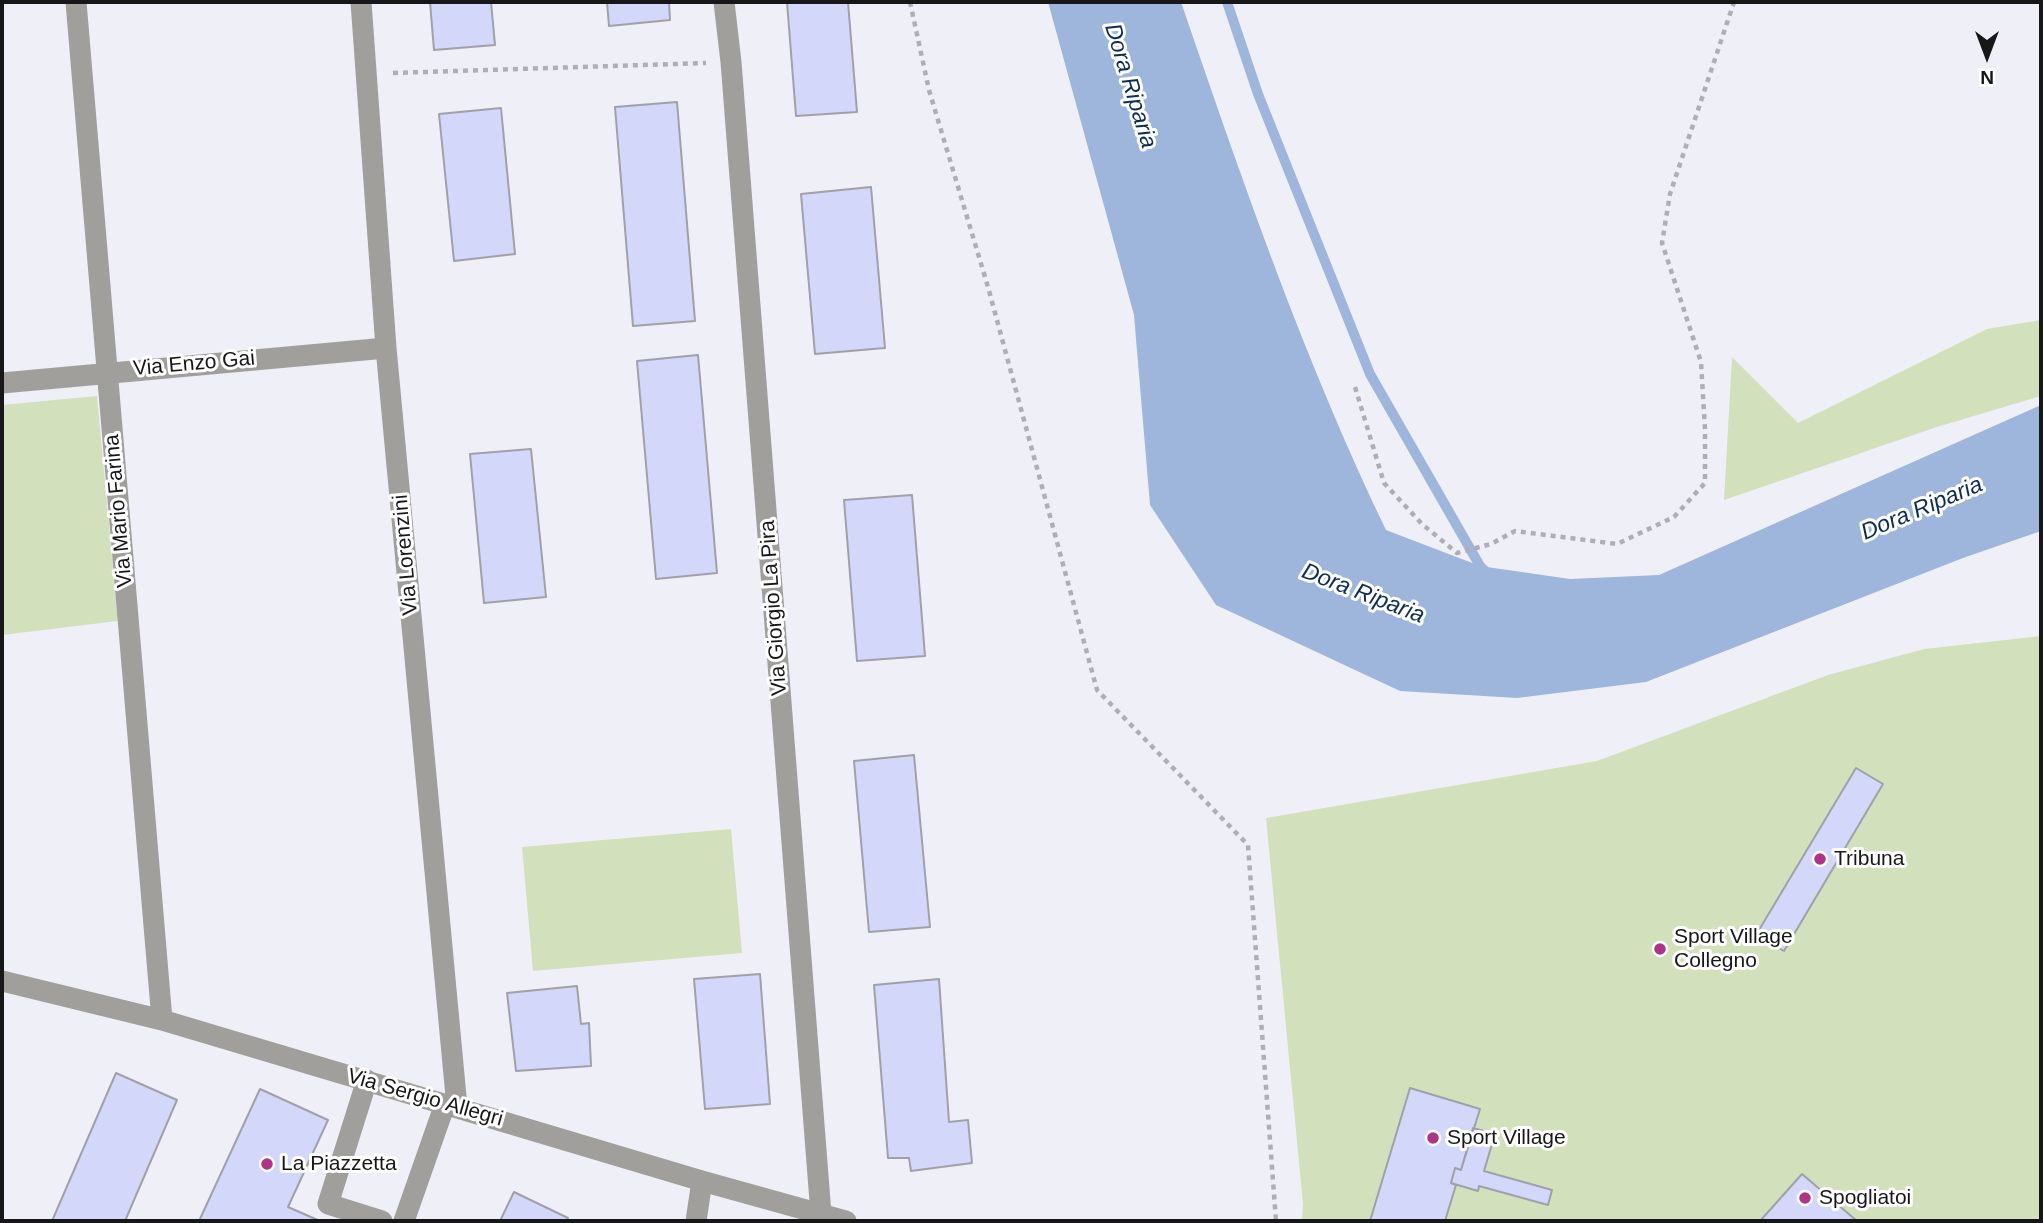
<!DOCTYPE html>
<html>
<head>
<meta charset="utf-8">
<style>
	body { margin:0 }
	#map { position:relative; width:2043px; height:1223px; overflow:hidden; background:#eff0f7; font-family:Arial,sans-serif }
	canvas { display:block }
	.frame { position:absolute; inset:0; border:4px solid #171719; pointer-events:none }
	.north { position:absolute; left:1952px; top:21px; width:70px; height:70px; -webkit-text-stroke:5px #fff; paint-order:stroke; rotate:180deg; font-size:19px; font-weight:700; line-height:28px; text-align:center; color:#171719 }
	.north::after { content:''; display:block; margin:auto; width:24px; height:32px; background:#171719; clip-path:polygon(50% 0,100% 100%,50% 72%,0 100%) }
</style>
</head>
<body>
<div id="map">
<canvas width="2043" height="1223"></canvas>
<div class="frame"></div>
<div class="north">N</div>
</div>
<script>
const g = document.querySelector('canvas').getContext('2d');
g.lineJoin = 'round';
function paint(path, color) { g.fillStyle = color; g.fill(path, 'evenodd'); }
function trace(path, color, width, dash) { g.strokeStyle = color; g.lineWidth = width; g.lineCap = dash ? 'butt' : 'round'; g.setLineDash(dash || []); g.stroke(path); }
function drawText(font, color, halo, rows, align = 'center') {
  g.font = font + ' Arial,sans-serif'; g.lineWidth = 6; g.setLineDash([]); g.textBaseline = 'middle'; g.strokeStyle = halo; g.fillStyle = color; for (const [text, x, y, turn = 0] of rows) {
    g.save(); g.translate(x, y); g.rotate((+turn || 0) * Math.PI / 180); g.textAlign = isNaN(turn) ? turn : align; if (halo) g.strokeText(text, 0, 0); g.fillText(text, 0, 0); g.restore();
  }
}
const green = new Path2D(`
	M2041 320V396L1937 427 1724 500 1732 357 1798 423 1987 329Z
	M97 396 118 621 2 635V405Z
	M2041 636V1221H1302L1303 1204 1266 818 1597 761 1828 675 1924 649Z
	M731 829 742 953 533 971 522 847Z`);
const water = new Path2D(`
	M1048 2H1181C1242 180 1304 360 1386 530L1480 566 1570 579 1659 575 2041 405V531L1963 558 1646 682 1517 698 1400 691 1216 605 1150 505 1134 315Z`);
const stream = new Path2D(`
	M1227 2 1258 94 1370 374 1480 566 1488 574`);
const building = new Path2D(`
	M430 2H491L495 45 434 50Z
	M607 2H669L670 20 609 26Z
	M787 2H848L857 112 796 116Z
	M677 102 695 321 633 326 615 107Z
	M501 108 515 254 454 261 439 114Z
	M871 187 885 348 815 354 801 194Z
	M698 355 717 573 656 579 637 361Z
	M531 449 546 597 484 603 470 454Z
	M912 495 925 656 857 661 844 500Z
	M914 755 930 927 869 932 854 761Z
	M1856 768 1883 784 1784 951 1756 935Z
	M760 974 770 1104 705 1109 694 979Z
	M939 979 949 1122 968 1120 972 1163 911 1171 909 1158H888L874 985Z
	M577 986 581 1024 589 1023 591 1066 516 1071 507 993Z
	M116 1073 177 1100 125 1221H52Z
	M1410 1088 1480 1109 1461 1170 1455 1168 1451 1183 1456 1185 1445 1221H1370Z
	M260 1089 328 1120 288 1207 320 1221H199Z
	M1473 1128 1495 1134 1484 1171 1552 1190 1548 1205 1479 1186 1478 1191 1451 1183 1455 1168 1461 1170Z
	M1802 1174 1857 1221H1760Z
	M514 1192 568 1218 566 1221H500Z`);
const path = new Path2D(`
	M910 2 929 90 988 287 1097 690 1248 845 1276 1221
	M393 73 706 63
	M1355 387 1384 483 1422 524 1457 553 1491 544 1515 531 1617 544 1674 517 1705 483V429L1701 362 1662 243 1670 194 1734 2`);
const minor = new Path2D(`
	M76 2 162 1020
	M361 2 386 348 457 1107
	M724 2 731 62 821 1214
	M2 383 386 348
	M2 981 162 1020 702 1181 846 1221
	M367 1080 328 1204 382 1221
	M404 1221 445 1104
	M696 1221 702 1181`);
const markers = [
	[1820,859,7,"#af3486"],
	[1660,949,7,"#af3486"],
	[1433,1138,7,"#af3486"],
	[267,1164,7,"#af3486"],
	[1805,1198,7,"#af3486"]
];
const streetNames = [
	["Via Enzo Gai",194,364,-5],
	["Via Mario Farina",119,511,-95],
	["Via Lorenzini",406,555,-95],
	["Via Giorgio La Pira",774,608,-94],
	["Via Sergio Allegri",425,1098,16]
];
const poiNames = [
	["Tribuna",1834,859],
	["Sport Village",1674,937],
	["Collegno",1674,961],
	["Sport Village",1447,1138],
	["La Piazzetta",281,1164],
	["Spogliatoi",1819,1198]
];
const waterNames = [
	["Dora Riparia",1130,86,73],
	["Dora Riparia",1922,509,-23],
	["Dora Riparia",1363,594,21]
];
paint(green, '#d3e0bc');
paint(water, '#9eb6dc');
trace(stream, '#9eb6dc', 10);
paint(building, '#d3d7fa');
trace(building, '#a0a1a8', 2);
trace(path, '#aeaeb4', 4.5, [5, 5]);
trace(minor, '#a09f9c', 21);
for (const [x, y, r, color] of markers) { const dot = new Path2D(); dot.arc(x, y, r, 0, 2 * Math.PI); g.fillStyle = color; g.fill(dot); trace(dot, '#fff', 2.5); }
drawText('21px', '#171719', '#fff', streetNames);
drawText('21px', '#171719', '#fff', poiNames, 'left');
drawText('italic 23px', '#0e2c5a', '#fff', waterNames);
</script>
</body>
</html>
